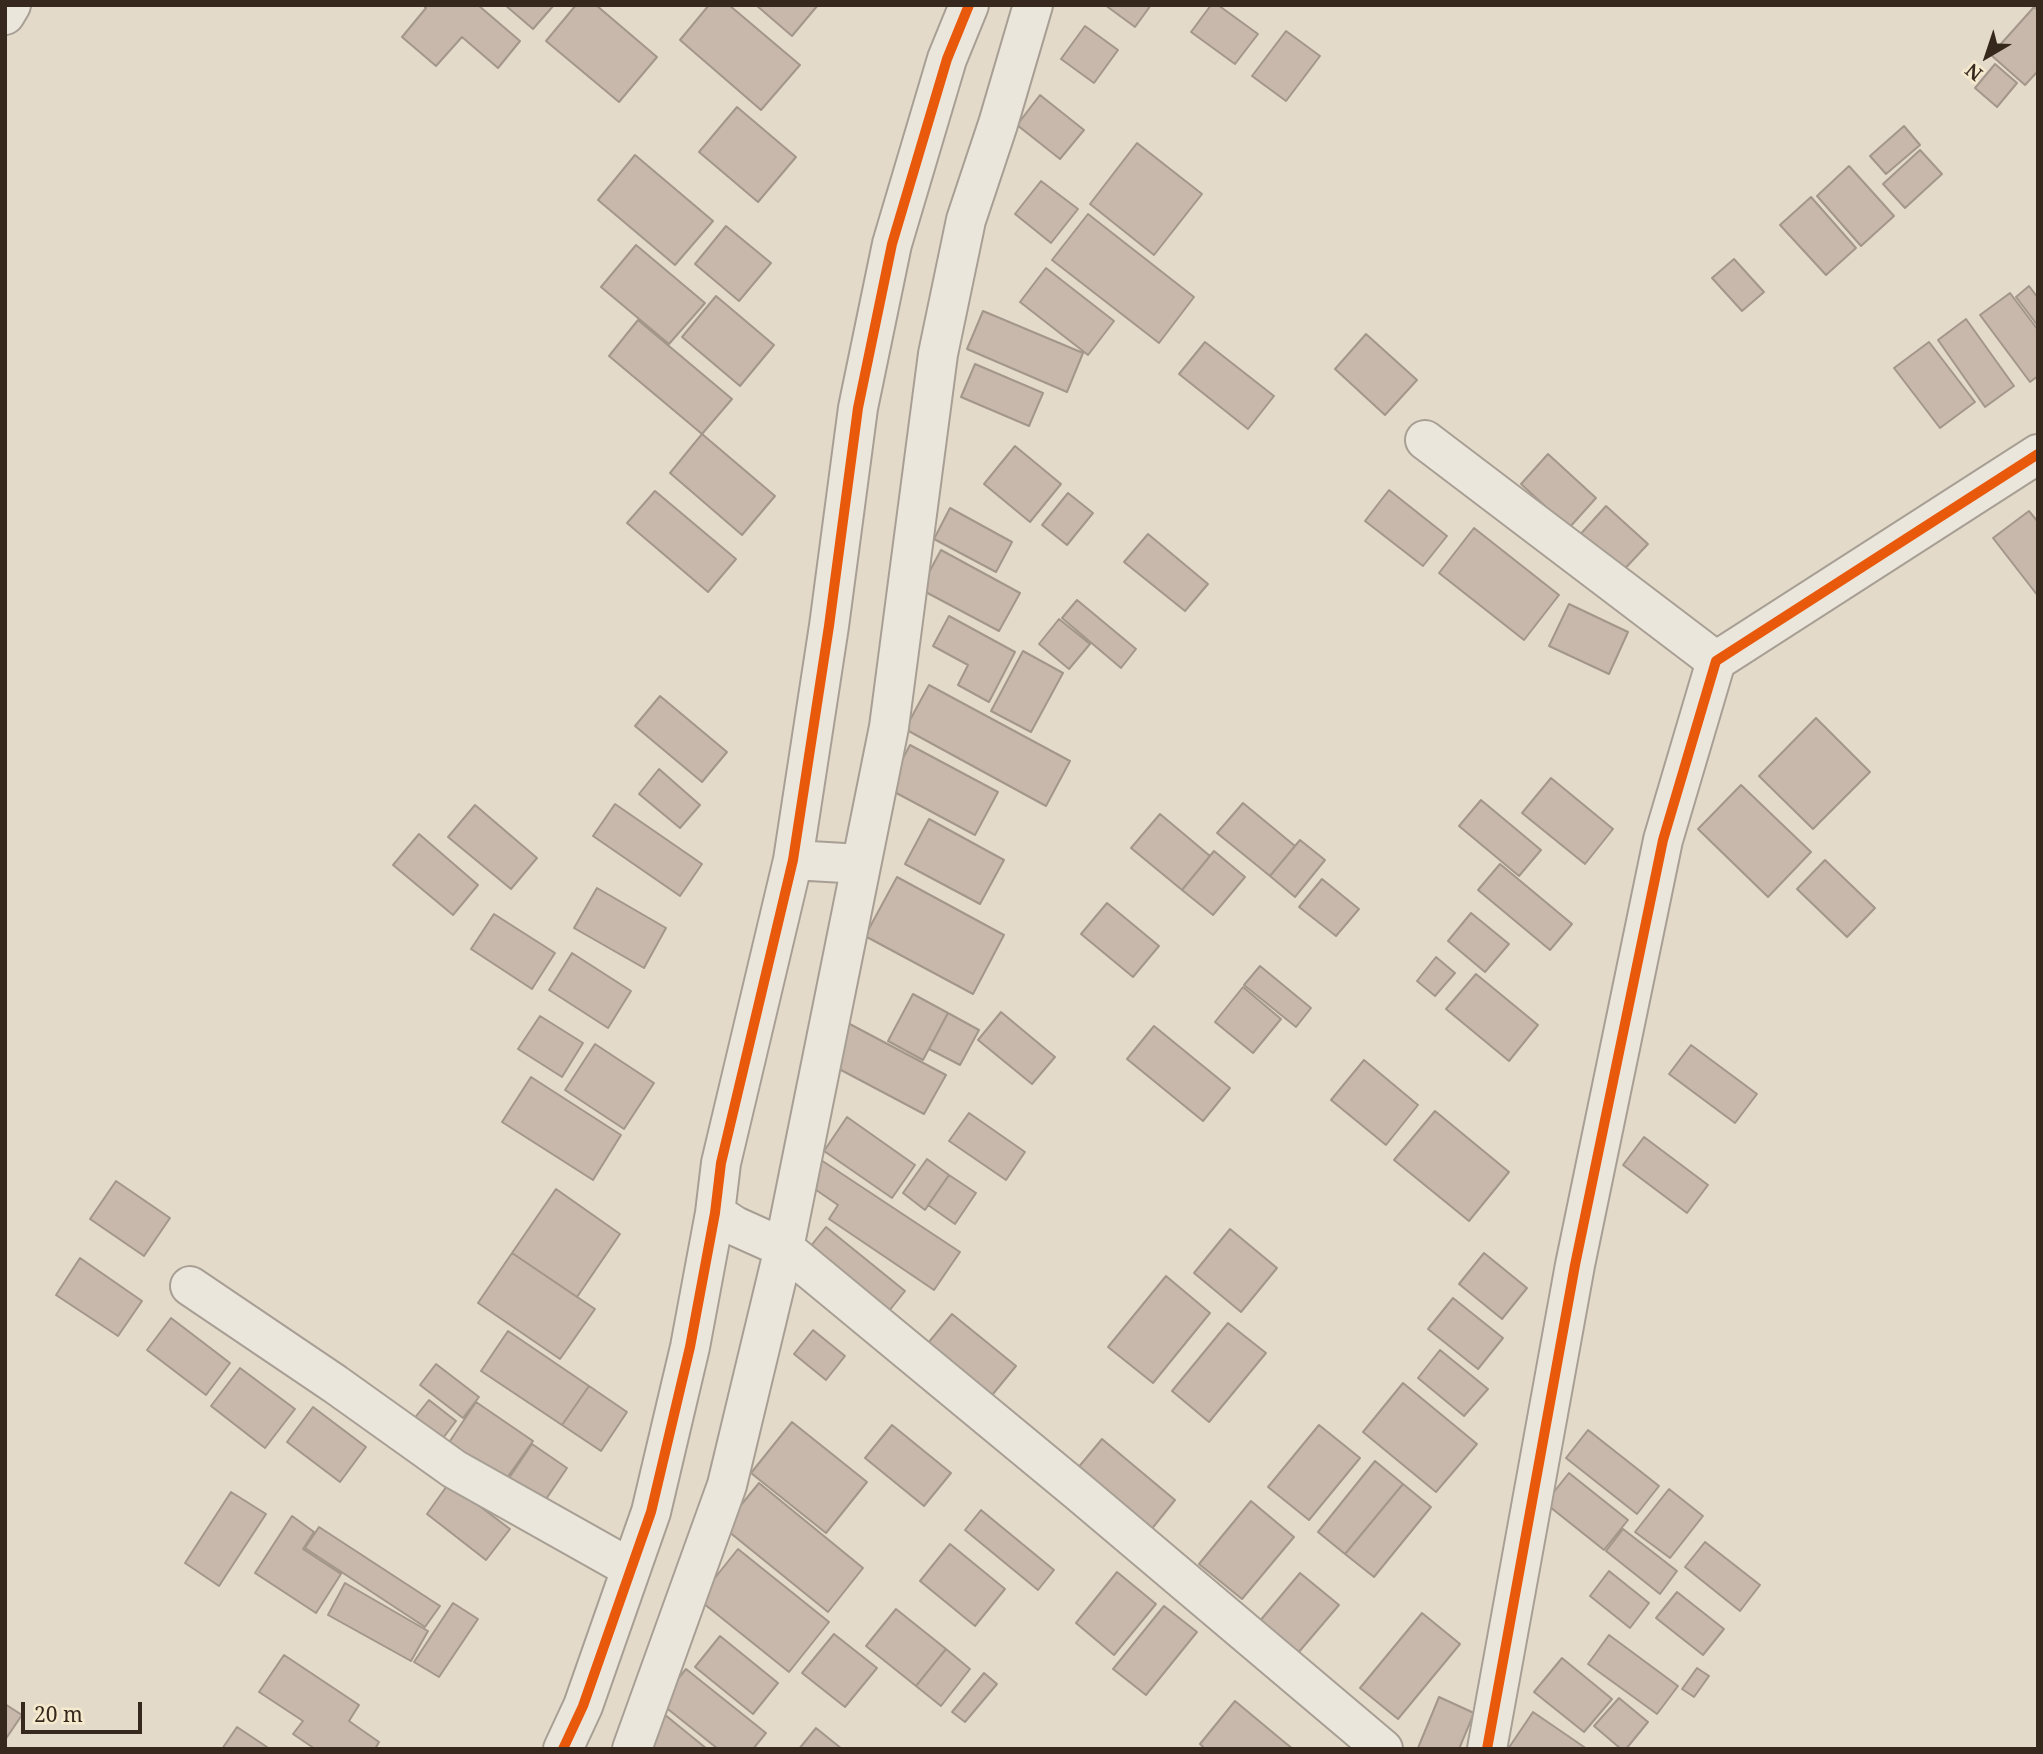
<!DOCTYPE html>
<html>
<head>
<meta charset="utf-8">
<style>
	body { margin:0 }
	#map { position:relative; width:2043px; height:1754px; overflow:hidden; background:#e4daca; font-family:"Noto Serif",serif }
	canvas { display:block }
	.frame { position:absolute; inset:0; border:7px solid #36281c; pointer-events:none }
	.north { position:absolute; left:1952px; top:21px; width:70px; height:70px; -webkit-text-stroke:5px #f5e9ce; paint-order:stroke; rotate:219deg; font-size:19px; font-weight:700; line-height:28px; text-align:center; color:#36281c }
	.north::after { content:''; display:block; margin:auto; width:24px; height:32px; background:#36281c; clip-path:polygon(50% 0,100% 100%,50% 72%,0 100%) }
	.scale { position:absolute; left:21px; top:1702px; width:121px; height:32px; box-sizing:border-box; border:4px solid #36281c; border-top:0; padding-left:9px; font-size:21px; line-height:24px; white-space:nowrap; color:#36281c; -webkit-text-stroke:5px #f5e9ce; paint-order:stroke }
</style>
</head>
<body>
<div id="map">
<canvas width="2043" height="1754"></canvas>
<div class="frame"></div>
<div class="north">N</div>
<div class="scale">20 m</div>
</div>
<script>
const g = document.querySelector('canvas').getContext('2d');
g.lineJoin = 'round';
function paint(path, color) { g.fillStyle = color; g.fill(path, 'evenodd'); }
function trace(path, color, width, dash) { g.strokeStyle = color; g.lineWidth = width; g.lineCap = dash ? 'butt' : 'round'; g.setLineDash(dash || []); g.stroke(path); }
const building = new Path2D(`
	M423 5H478L520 41 498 68 462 37 436 66 402 37 426 8Z
	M505 5H554L533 29Z
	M576 5H596L657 57 619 102 546 41Z
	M709 5H729L800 65 761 110 680 40Z
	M756 5H818L792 36Z
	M1105 5H1151L1135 27Z
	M1211 5H1218L1258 34 1235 64 1191 32Z
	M2034 7 2038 10V71L2025 85 1991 55Z
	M1085 26 1118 50 1094 83 1061 59Z
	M1286 31 1320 56 1286 101 1252 76Z
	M1995 64 2017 83 1997 107 1975 88Z
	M1040 95 1084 130 1060 159 1017 125Z
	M737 107 796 157 758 202 699 152Z
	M1904 126 1920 145 1886 174 1870 156Z
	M1137 143 1202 194 1154 255 1090 204Z
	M1920 150 1942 174 1905 208 1883 184Z
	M635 155 713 221 675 265 598 200Z
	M1849 166 1894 216 1861 246 1817 196Z
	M1041 181 1078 209 1051 243 1015 214Z
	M1811 197 1856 248 1826 275 1780 225Z
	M1088 214 1194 297 1159 343 1052 260Z
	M726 226 771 263 739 301 695 264Z
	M636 245 705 303 669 344 601 287Z
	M1734 259 1764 292 1742 311 1712 278Z
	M1046 268 1114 321 1088 355 1020 302Z
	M2029 286 2038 298V326L2016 297Z
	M2010 293 2038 330V376L2030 382 1980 315Z
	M716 296 774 345 740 386 682 337Z
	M983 311 1083 353 1067 392 967 349Z
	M1966 319 2014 386 1985 407 1938 340Z
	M638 320 732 399 702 434 609 356Z
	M1366 334 1417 380 1385 415 1335 369Z
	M1205 342 1274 396 1248 429 1179 374Z
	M1929 342 1975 402 1940 428 1894 368Z
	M975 364 1043 393 1029 426 961 397Z
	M702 434 775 496 742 535 670 473Z
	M1015 446 1061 484 1030 522 984 484Z
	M1548 454 1596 498 1569 528 1521 484Z
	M1389 490 1447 536 1423 566 1365 521Z
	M655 491 736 559 708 592 627 523Z
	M1068 493 1093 513 1067 545 1042 525Z
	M1606 506 1648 544 1618 576 1577 538Z
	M950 508 1012 542 996 572 934 539Z
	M2029 511 2038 522V596L1993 538Z
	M1474 528 1559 595 1524 640 1439 573Z
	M1148 534 1208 584 1185 611 1124 562Z
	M941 550 1020 593 999 631 920 589Z
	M1077 600 1136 649 1121 668 1062 618Z
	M1569 604 1628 632 1609 674 1549 646Z
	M949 616 1015 652 989 702 958 685 968 665 933 646Z
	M1059 619 1090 644 1069 669 1039 644Z
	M1023 651 1063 673 1031 732 991 711Z
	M929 685 1070 761 1046 806 905 729Z
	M660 696 727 752 702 782 635 726Z
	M1816 718 1870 772 1813 829 1759 776Z
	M910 745 998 792 975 835 887 788Z
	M659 769 700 805 680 828 639 794Z
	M1551 778 1613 829 1585 864 1522 813Z
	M1741 785 1811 852 1768 897 1698 829Z
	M1481 800 1541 850 1519 876 1459 826Z
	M1243 803 1295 846 1270 876 1217 833Z
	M615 804 702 864 680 896 593 836Z
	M475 805 537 858 511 889 448 837Z
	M1160 814 1210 856 1182 890 1131 848Z
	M929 819 1004 860 980 904 905 864Z
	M419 834 478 885 453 915 393 865Z
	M1300 840 1325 860 1295 897 1270 876Z
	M1214 851 1245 877 1213 915 1182 890Z
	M1825 860 1875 908 1847 937 1797 889Z
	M1500 864 1572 924 1550 950 1478 890Z
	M897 877 1004 935 973 994 865 936Z
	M1322 879 1359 909 1336 936 1299 907Z
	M597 888 666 928 644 968 574 928Z
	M1107 903 1159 946 1133 977 1081 934Z
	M1471 913 1509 944 1485 972 1448 941Z
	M494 914 555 953 532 989 471 949Z
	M572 953 631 991 608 1028 549 990Z
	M1436 957 1455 973 1435 996 1417 981Z
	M1260 966 1311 1008 1296 1027 1244 985Z
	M1476 974 1538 1025 1509 1061 1446 1009Z
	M1243 987 1281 1019 1253 1053 1215 1022Z
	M913 994 948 1013 923 1060 888 1041Z
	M1001 1012 1055 1057 1032 1084 978 1040Z
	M948 1013 979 1030 960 1065 929 1049Z
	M540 1016 583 1043 562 1077 518 1049Z
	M846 1022 946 1075 924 1114 824 1061Z
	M1154 1026 1230 1088 1203 1121 1127 1059Z
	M595 1044 654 1083 624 1129 565 1090Z
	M1691 1045 1757 1094 1735 1123 1669 1074Z
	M1364 1060 1418 1105 1386 1145 1331 1100Z
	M531 1077 621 1135 593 1180 502 1122Z
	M1435 1111 1509 1172 1469 1221 1394 1160Z
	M969 1113 1025 1152 1006 1180 949 1141Z
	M847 1117 915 1165 892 1198 824 1151Z
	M1644 1137 1708 1185 1687 1213 1623 1165Z
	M927 1159 949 1175 925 1210 903 1193Z
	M821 1160 960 1252 934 1290 829 1219 838 1205 806 1183Z
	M949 1175 976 1193 955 1224 928 1205Z
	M116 1181 170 1218 144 1256 90 1219Z
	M556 1189 620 1234 577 1297 512 1253Z
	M826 1227 905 1291 881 1321 802 1257Z
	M1230 1229 1277 1268 1241 1312 1194 1273Z
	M512 1253 595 1309 560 1359 478 1303Z
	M1484 1253 1527 1288 1502 1319 1459 1284Z
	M80 1258 142 1301 118 1336 56 1295Z
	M1166 1276 1210 1313 1153 1383 1108 1347Z
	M1453 1298 1503 1338 1478 1369 1428 1329Z
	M952 1314 1016 1366 988 1400 924 1348Z
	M171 1318 230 1363 206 1395 147 1350Z
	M1228 1323 1266 1353 1209 1422 1172 1391Z
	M813 1330 845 1356 826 1380 794 1354Z
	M508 1331 589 1386 562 1425 481 1371Z
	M1440 1350 1488 1389 1464 1416 1418 1378Z
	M436 1364 479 1397 463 1418 420 1385Z
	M240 1368 295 1409 265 1448 211 1406Z
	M1403 1383 1477 1444 1436 1492 1363 1432Z
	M589 1386 627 1412 601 1451 562 1425Z
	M429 1400 456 1421 437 1446 409 1425Z
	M476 1402 533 1441 500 1488 444 1450Z
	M313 1407 366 1447 340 1482 287 1442Z
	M792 1422 867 1482 826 1533 751 1473Z
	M892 1425 951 1473 924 1506 865 1458Z
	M1319 1425 1360 1458 1309 1520 1268 1487Z
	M1588 1430 1659 1486 1637 1514 1566 1458Z
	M1102 1439 1175 1500 1146 1536 1072 1475Z
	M532 1444 567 1468 542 1505 507 1481Z
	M1375 1461 1403 1484 1345 1554 1318 1532Z
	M1569 1473 1628 1520 1604 1550 1545 1503Z
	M449 1483 510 1529 486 1560 427 1514Z
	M759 1483 863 1568 828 1612 723 1527Z
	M1403 1484 1431 1507 1374 1577 1345 1554Z
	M1669 1489 1703 1516 1670 1558 1635 1532Z
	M231 1492 266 1514 219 1586 185 1563Z
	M1251 1501 1294 1537 1242 1599 1199 1564Z
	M981 1510 1054 1570 1038 1590 965 1530Z
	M292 1516 314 1532 303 1549 341 1574 316 1613 255 1573Z
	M319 1527 440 1606 425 1627 305 1548Z
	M1623 1529 1677 1571 1660 1594 1606 1551Z
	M1705 1542 1760 1585 1740 1611 1685 1567Z
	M950 1544 1005 1589 975 1626 920 1581Z
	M738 1549 829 1622 789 1672 698 1599Z
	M1609 1571 1649 1603 1630 1628 1590 1596Z
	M1117 1572 1156 1604 1114 1655 1076 1623Z
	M1300 1573 1339 1605 1298 1653 1259 1622Z
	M345 1583 428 1631 411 1661 328 1615Z
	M1677 1592 1724 1629 1703 1655 1656 1618Z
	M453 1603 478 1619 439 1677 414 1662Z
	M1164 1606 1197 1632 1146 1695 1113 1669Z
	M896 1609 946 1649 916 1686 866 1646Z
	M1422 1613 1460 1644 1398 1719 1360 1688Z
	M834 1634 877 1668 845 1707 802 1673Z
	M1609 1635 1678 1686 1657 1714 1588 1664Z
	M720 1636 778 1683 753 1714 695 1667Z
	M946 1649 970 1669 941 1706 916 1686Z
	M284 1655 359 1705 349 1721 379 1742 375 1749H315L293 1734 303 1721 259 1692Z
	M1562 1658 1612 1699 1584 1732 1534 1692Z
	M1697 1668 1709 1676 1694 1697 1682 1689Z
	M686 1669 766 1733 753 1749H718L659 1702Z
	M984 1673 997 1684 965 1722 952 1712Z
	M1439 1697 1474 1713 1459 1749 1418 1748Z
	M1619 1698 1648 1722 1626 1749H1621L1594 1726Z
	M1235 1701 1283 1741 1293 1749H1205L1200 1744Z
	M5 1704 22 1715 5 1740Z
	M1533 1712 1587 1749H1508Z
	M664 1714 707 1749H637Z
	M237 1727 270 1749H222Z
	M816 1728 842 1749H799Z`);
const minor = new Path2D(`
	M5 15 11 5
	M1425 440 1716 661
	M793 860 861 864
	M715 1213 735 1226 784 1248 1079 1492 1383 1749
	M190 1286 335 1384 454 1469 630 1568
	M563 1749 583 1706 651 1512 690 1347 715 1213 721 1163 793 860 829 626 858 408 892 244 947 59 969 5
	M632 1749 727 1485 784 1248 889 727 938 354 966 220 998 124 1033 5
	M1487 1749 1575 1265 1663 840 1716 661 2038 454`);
const cycleway = new Path2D(`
	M563 1749 583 1706 651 1512 690 1347 715 1213 721 1163 793 860 829 626 858 408 892 244 947 59 969 5
	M1487 1749 1575 1265 1663 840 1716 661 2038 454`);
paint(building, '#c7b8ab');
trace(building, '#a3968a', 2);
trace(minor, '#a89f94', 42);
trace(minor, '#ebe6dc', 38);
trace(cycleway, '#e8590c', 10);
</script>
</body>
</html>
